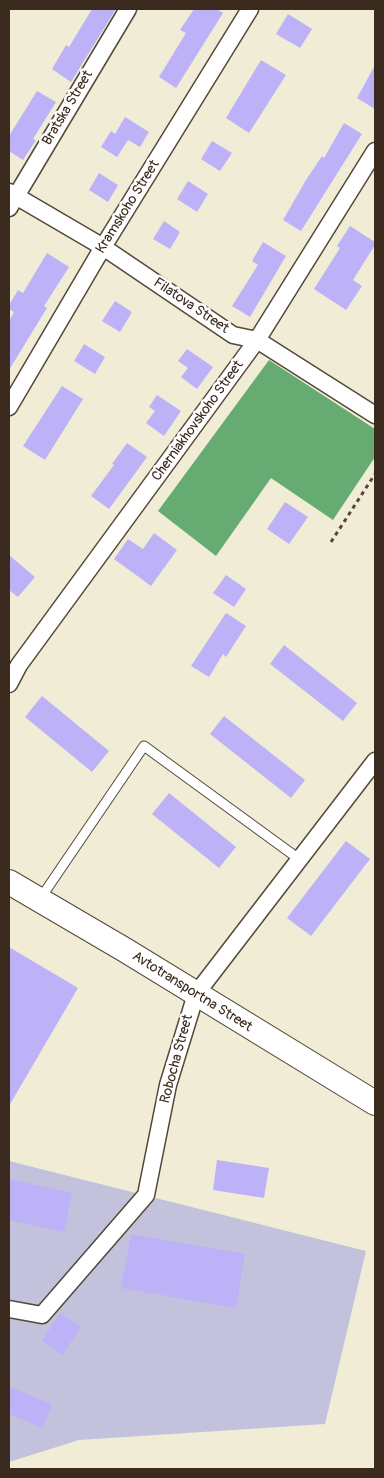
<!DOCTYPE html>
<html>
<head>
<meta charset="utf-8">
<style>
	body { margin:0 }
	#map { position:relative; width:384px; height:1478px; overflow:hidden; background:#f0ecd5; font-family:Pangolin,sans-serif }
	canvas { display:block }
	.frame { position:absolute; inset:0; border:10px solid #3b2a1e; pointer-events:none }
</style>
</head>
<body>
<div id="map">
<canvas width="384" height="1478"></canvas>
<div class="frame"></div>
</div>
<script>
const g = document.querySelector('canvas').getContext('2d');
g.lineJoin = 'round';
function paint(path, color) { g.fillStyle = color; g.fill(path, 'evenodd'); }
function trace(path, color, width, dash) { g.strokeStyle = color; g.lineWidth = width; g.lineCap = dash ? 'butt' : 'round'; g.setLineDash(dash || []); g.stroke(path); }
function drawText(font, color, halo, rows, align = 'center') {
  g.font = font + ' Pangolin,sans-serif'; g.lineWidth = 5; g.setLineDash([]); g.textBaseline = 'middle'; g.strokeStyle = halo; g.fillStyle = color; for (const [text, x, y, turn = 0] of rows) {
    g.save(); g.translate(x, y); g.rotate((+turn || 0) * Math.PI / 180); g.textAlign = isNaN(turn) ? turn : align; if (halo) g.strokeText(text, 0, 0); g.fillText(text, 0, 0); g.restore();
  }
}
const industrial = new Path2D(`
	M9 1161 366 1251 325 1424 79 1440 9 1462Z`);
const forest = new Path2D(`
	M269 360 375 429V457L333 520 271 478 216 556 158 511Z`);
const building = new Path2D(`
	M92 9H116L71 82 52 69 66 45 69 47Z
	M194 9H217L223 13 176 88 159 77 186 33 180 30Z
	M288 14 312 29 300 48 276 34Z
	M261 60 286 75 249 133 226 118Z
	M375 65V109L357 98Z
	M37 91 56 102 33 139 36 140 23 160 9 151V136Z
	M125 117 149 132 140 147 128 140 117 157 101 147 111 131 115 134Z
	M344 123 362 134 301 231 283 220 306 180 322 156 324 158Z
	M212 141 232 153 220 171 201 159Z
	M99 173 118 185 108 202 89 190Z
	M188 181 208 194 197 212 177 199Z
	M164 221 180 232 170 249 153 239Z
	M350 226 375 242V245L353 280 362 286 346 310 314 289 340 248 337 246Z
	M263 242 286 256 250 317 232 306 258 265 252 261Z
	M47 253 69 267 44 306 47 308 9 370V321L14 312 9 309V305L18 290 23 293Z
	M115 301 132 312 120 332 102 321Z
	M84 344 105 357 95 374 74 361Z
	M187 349 213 367 197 389 181 377 188 368 178 361Z
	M62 386 83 399 45 460 23 446Z
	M157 395 181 411 164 436 146 423 155 411 149 407Z
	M127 443 147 457 109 509 91 496 114 465 112 464Z
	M285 502 308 517 289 544 267 529Z
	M154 533 177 550 151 586 114 559 128 539 143 549Z
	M9 555 35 577 18 597 9 590Z
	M226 575 246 589 234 607 213 593Z
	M226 613 246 626 226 657 223 654 209 677 191 666Z
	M284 645 357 703 343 721 270 664Z
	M42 696 109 751 92 772 25 717Z
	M224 716 305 780 291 798 210 734Z
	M169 793 236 847 219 868 152 814Z
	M346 841 370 859 311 936 287 918Z
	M9 947 78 988 9 1106Z
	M217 1160 269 1168 264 1198 213 1190Z
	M9 1179 72 1193 64 1232 9 1220Z
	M131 1234 245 1254 236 1308 121 1288Z
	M60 1313 81 1327 62 1355 42 1341Z
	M9 1387 52 1404 43 1428 9 1414Z`);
const path = new Path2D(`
	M331 542 375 474`);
const service = new Path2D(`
	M40 899 144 746 299 859`);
const minor = new Path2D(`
	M9 192 103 247 233 335 257 340 375 415
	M9 208 128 9
	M9 407 103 247 250 9
	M9 684 19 665 257 340 375 151
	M9 1309 42 1315 146 1195 168 1085 196 994 375 761`);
const secondary = new Path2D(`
	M9 882 125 950 375 1103`);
const streetNames = [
	["Bratska Street",68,108,-59],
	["Kramskoho Street",128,207,-58],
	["Filatova Street",191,306,34],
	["Cherniakhovskoho Street",198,421,-54],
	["Avtotransportna Street",192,992,32],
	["Robocha Street",177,1059,-75]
];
paint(industrial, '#c2c2dc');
paint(forest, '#66ab71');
paint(building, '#bdb2f7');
trace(service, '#564739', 11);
trace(minor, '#564739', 19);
trace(secondary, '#564739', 26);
trace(path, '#564739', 3, [4, 4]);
trace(service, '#fff', 9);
trace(minor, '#fff', 16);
trace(secondary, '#fff', 24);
drawText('14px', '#3b2a1e', '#fff', streetNames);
</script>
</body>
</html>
